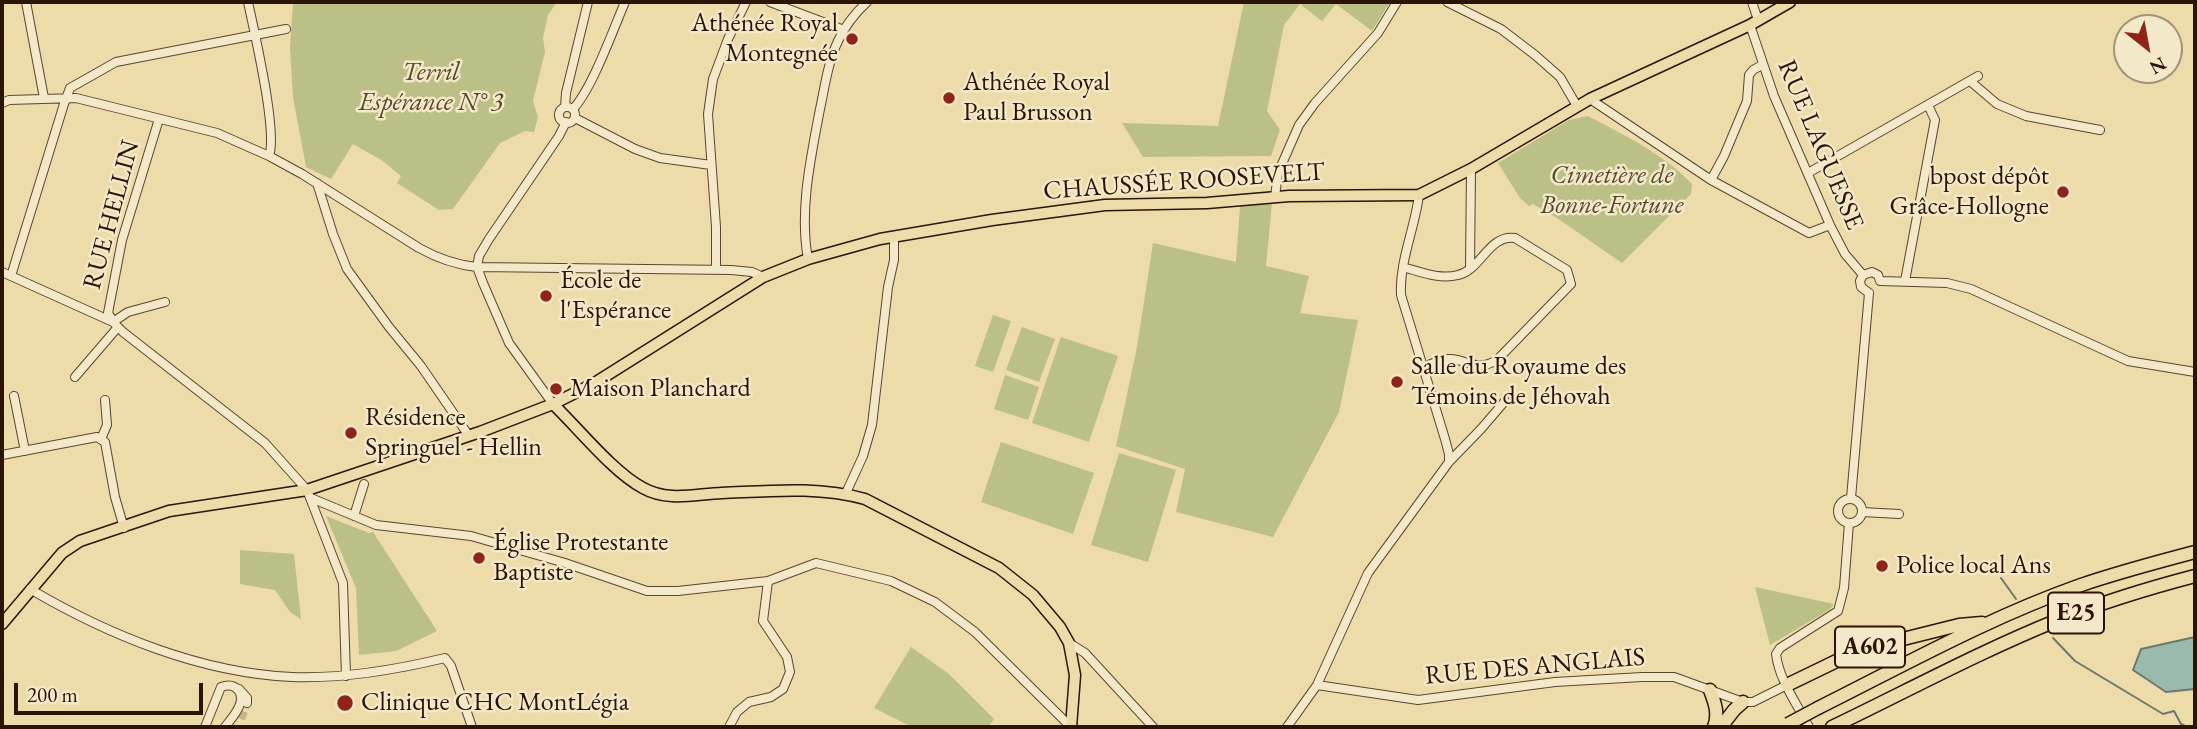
<!DOCTYPE html>
<html>
<head>
<meta charset="utf-8">
<style>
	body { margin:0 }
	#map { position:relative; width:2197px; height:729px; overflow:hidden; background:#eddba9; font-family:"EB Garamond",serif }
	canvas { display:block }
	.frame { position:absolute; inset:0; border:4px solid #2b1306; pointer-events:none }
	.north { position:absolute; left:2113px; top:14px; width:70px; height:70px; box-sizing:border-box; background:#f3e8c7; border:2px solid #a3937a; border-radius:50%; rotate:149deg; font-size:19px; font-weight:700; line-height:28px; text-align:center; color:#2b1306 }
	.north::after { content:''; display:block; margin:auto; width:24px; height:32px; background:#8f2418; clip-path:polygon(50% 0,100% 100%,50% 72%,0 100%) }
	.scale { position:absolute; left:14px; top:683px; width:189px; height:32px; box-sizing:border-box; border:4px solid #2b1306; border-top:0; padding-left:9px; font-size:21px; line-height:24px; white-space:nowrap; color:#2b1306; -webkit-text-stroke:5px #f3e8c7; paint-order:stroke }
</style>
</head>
<body>
<div id="map">
<canvas width="2197" height="729"></canvas>
<div class="frame"></div>
<div class="north">N</div>
<div class="scale">200 m</div>
</div>
<script>
const g = document.querySelector('canvas').getContext('2d');
g.lineJoin = 'round';
function paint(path, color) { g.fillStyle = color; g.fill(path, 'evenodd'); }
function trace(path, color, width, dash) { g.strokeStyle = color; g.lineWidth = width; g.lineCap = dash ? 'butt' : 'round'; g.setLineDash(dash || []); g.stroke(path); }
function drawText(font, color, halo, rows, align = 'center') {
  g.font = font + ' "EB Garamond",serif'; g.lineWidth = 5; g.setLineDash([]); g.textBaseline = 'middle'; g.strokeStyle = halo; g.fillStyle = color; for (const [text, x, y, turn = 0] of rows) {
    g.save(); g.translate(x, y); g.rotate((+turn || 0) * Math.PI / 180); g.textAlign = isNaN(turn) ? turn : align; if (halo) g.strokeText(text, 0, 0); g.fillText(text, 0, 0); g.restore();
  }
}
const green = new Path2D(`
	M293 2H557L548 15 543 38 545 52 533 101 538 117 534 132 525 131 500 143 453 209 439 210 397 183 401 176 383 161 353 144 331 179 306 167 293 97 290 48Z
	M1244 2H1390L1372 31 1336 4 1322 21 1300 4 1284 25 1267 111 1280 130 1271 156 1143 157 1122 123 1218 126Z
	M1588 116C1624 135 1664 154 1692 184L1691 194 1622 263 1557 218 1533 204 1529 206 1520 198 1498 163 1569 120Z
	M1272 203 1266 266 1309 276 1300 313 1358 320 1339 412 1273 537 1176 512 1185 469 1116 446 1137 347 1153 243 1236 262 1240 206Z
	M993 315 1011 321 993 372 975 366Z
	M1022 327 1055 339 1039 382 1006 370Z
	M1061 337 1118 356 1089 442 1032 423Z
	M1005 375 1039 387 1028 420 994 409Z
	M1001 442 1094 473 1073 534 981 502Z
	M1119 453 1176 470 1148 562 1091 545Z
	M326 516 369 533 373 532 437 631 396 651 359 655 356 588Z
	M240 550 294 554 301 619 290 612 275 590 240 584Z
	M1755 587 1834 604 1829 610 1770 645Z
	M911 647 949 674 994 719 988 727H912L874 708Z`);
const water = new Path2D(`
	M2195 637V689L2166 692 2133 670 2141 649Z`);
const stream = new Path2D(`
	M2001 578 2016 599
	M2053 638 2075 661 2163 714 2174 711 2181 724 2187 727`);
const minorTunnel = new Path2D(`
	M241 719 247 703`);
const minor = new Path2D(`
	M26 2 44 98
	M248 2C254 31 278 132 269 156
	M770 2 844 30
	M1447 2 1501 29 1535 55 1560 77 1577 106
	M1752 2 1758 20
	M1750 25 1774 96 1830 225 1845 254 1863 275
	M1970 81 1997 104 2026 116 2100 130
	M1590 99 1711 180 1809 233 1830 225
	M2 103 9 100 76 98 217 133 269 156 302 174 419 248C437 258 457 265 477 267L731 270 752 272 763 277
	M565 107 566 93 588 2
	M559 115a8 8 0 1 1 16 0a8 8 0 1 1-16 0Z
	M573 109C592 89 613 30 625 2
	M575 118 635 149 660 158 711 165
	M1808 173 1978 76
	M1711 180 1724 156 1747 101 1749 75 1753 70 1762 65
	M317 183 333 234 347 269 389 327 421 366 469 436
	M1419 195C1415 228 1399 262 1401 295L1445 439 1449 454V462
	M1275 197 1278 173 1299 125 1315 103 1378 33 1397 2
	M808 259C799 210 811 157 820 109 825 86 828 62 838 41 845 26 855 13 867 2
	M1403 267C1421 272 1440 280 1458 275 1481 270 1489 234 1515 238L1567 270 1571 284 1497 360C1476 372 1471 361 1451 359 1441 358 1431 364 1423 368
	M1470 269 1471 169
	M716 270V227L708 114 713 79 728 39 746 2
	M2 272 113 322 123 332 265 443 307 490 343 583 346 676
	M1863 275 1860 281 1861 287 1869 293
	M1863 275 1872 272 1878 275 1880 281
	M11 276 64 104 70 88 116 62 286 29
	M1880 281 1947 283 1971 289 2128 361 2195 372
	M1905 281 1935 120 1928 105
	M113 321 108 313 122 240 159 119
	M113 322 128 312 165 302
	M75 377 118 327
	M14 396 25 451
	M553 404 509 343 483 283 477 267 479 256 489 239 559 136 566 122
	M101 439 107 425 105 400
	M2 455 97 437 105 442 115 497 124 528
	M846 493 863 456 872 425 888 287 894 260V236
	M311 498 376 525 471 536 565 563 647 591H678L768 581 816 563 891 581 935 602 975 632 1071 727
	M1851 498 1869 293
	M1838 511a12 12 0 1 1 24 0a12 12 0 1 1-24 0Z
	M1862 512 1899 514
	M354 516 364 484
	M30 589C108 635 201 673 292 677 343 679 395 670 445 658L451 666 472 727
	M1069 643 1085 653 1153 727
	M1317 685 1418 700 1555 682 1642 677H1674L1743 702H1753L1787 685
	M239 689 247 698V703
	M205 727 221 687C227 685 233 684 238 690 248 701 231 719 225 727
	M729 727 737 712 749 702 771 697 783 689 790 672 787 657 763 621 768 581
	M1287 727 1317 685 1368 573 1449 462 1481 429 1505 401
	M1809 727C1797 704 1779 680 1776 654L1780 648 1838 611 1844 588 1849 523`);
const major = new Path2D(`
	M553 404C579 429 613 472 643 488 668 502 695 494 722 493 770 491 818 486 865 499L999 568 1033 595 1060 627 1069 643 1075 675 1071 727
	M2 624 62 553 80 541 169 511 307 490 480 432 553 404 593 384 763 277 808 259 880 239 992 220 1105 205 1207 203 1289 196 1419 195 1471 169 1590 99 1750 25 1790 2`);
const highway = new Path2D(`
	M1787 685 1849 655 1867 648 1959 625 1982 623
	M1710 690C1715 703 1719 714 1714 727
	M1818 708C1904 665 1990 617 2081 585 2119 572 2157 562 2195 552
	M1721 727 1734 710 1743 702
	M1832 727C1907 691 1981 651 2058 620 2103 602 2149 588 2195 576`);
const highwayBridge = new Path2D(`
	M1788 724 1818 708`);
const markers = [
	[852,39,7,"#8f2418"],
	[949,98,7,"#8f2418"],
	[2063,192,7,"#8f2418"],
	[546,296,7,"#8f2418"],
	[1397,382,7,"#8f2418"],
	[556,389,7,"#8f2418"],
	[351,433,7,"#8f2418"],
	[479,558,7,"#8f2418"],
	[1882,566,7,"#8f2418"],
	[345,703,9,"#8f2418"]
];
const shields = [
	[2076,613,56],
	[1870,647,70]
];
const shieldNames = [
	["E25",2076,613],
	["A602",1870,647]
];
const poiNames = [
	["Athénée Royal",838,24,"right"],
	["Montegnée",838,54,"right"],
	["Athénée Royal",963,83],
	["Paul Brusson",963,113],
	["bpost dépôt",2049,177,"right"],
	["Grâce-Hollogne",2049,207,"right"],
	["École de",560,281],
	["l'Espérance",560,311],
	["Salle du Royaume des",1411,367],
	["Témoins de Jéhovah",1411,397],
	["Maison Planchard",570,389],
	["Résidence",365,418],
	["Springuel - Hellin",365,448],
	["Église Protestante",493,543],
	["Baptiste",493,573],
	["Police local Ans",1896,566],
	["Clinique CHC MontLégia",361,703]
];
const parkNames = [
	["Terril",431,73],
	["Espérance N° 3",431,103],
	["Cimetière de",1612,176],
	["Bonne-Fortune",1612,206]
];
const streetNames = [
	["RUE LAGUESSE",1820,145,67],
	["CHAUSSÉE ROOSEVELT",1184,182,-4],
	["RUE HELLIN",112,215,-75],
	["RUE DES ANGLAIS",1535,667,-5]
];
paint(green, '#bac086');
paint(water, '#9abaae');
trace(water, '#6e776b', 2);
trace(stream, '#6e776b', 2);
trace(minorTunnel, '#c6b388', 8, [8, 4]);
trace(minor, '#5c452f', 10);
trace(major, '#2b1306', 13);
trace(highway, '#2b1306', 15);
trace(minor, '#f3e8c7', 8);
trace(major, '#eddba9', 10);
trace(highway, '#eddba9', 12);
trace(highwayBridge, '#2b1306', 15, []);
trace(highwayBridge, '#eddba9', 12);
for (const [x, y, r, color] of markers) { const dot = new Path2D(); dot.arc(x, y, r, 0, 2 * Math.PI); g.fillStyle = color; g.fill(dot); trace(dot, '#f3e8c7', 2.5); }
for (const [x, y, w] of shields) { const box = new Path2D(); box.roundRect(x - w / 2, y - 20.5, w, 41, 5); g.fillStyle = '#f3e8c7'; g.fill(box); trace(box, '#2b1306', 2); }
drawText('bold 24px', '#2b1306', null, shieldNames);
drawText('26px', '#2b1306', '#f3e8c7', poiNames, 'left');
drawText('italic 26px', '#56472c', '#f3e8c7', parkNames);
drawText('26px', '#2b1306', '#f3e8c7', streetNames);
</script>
</body>
</html>
